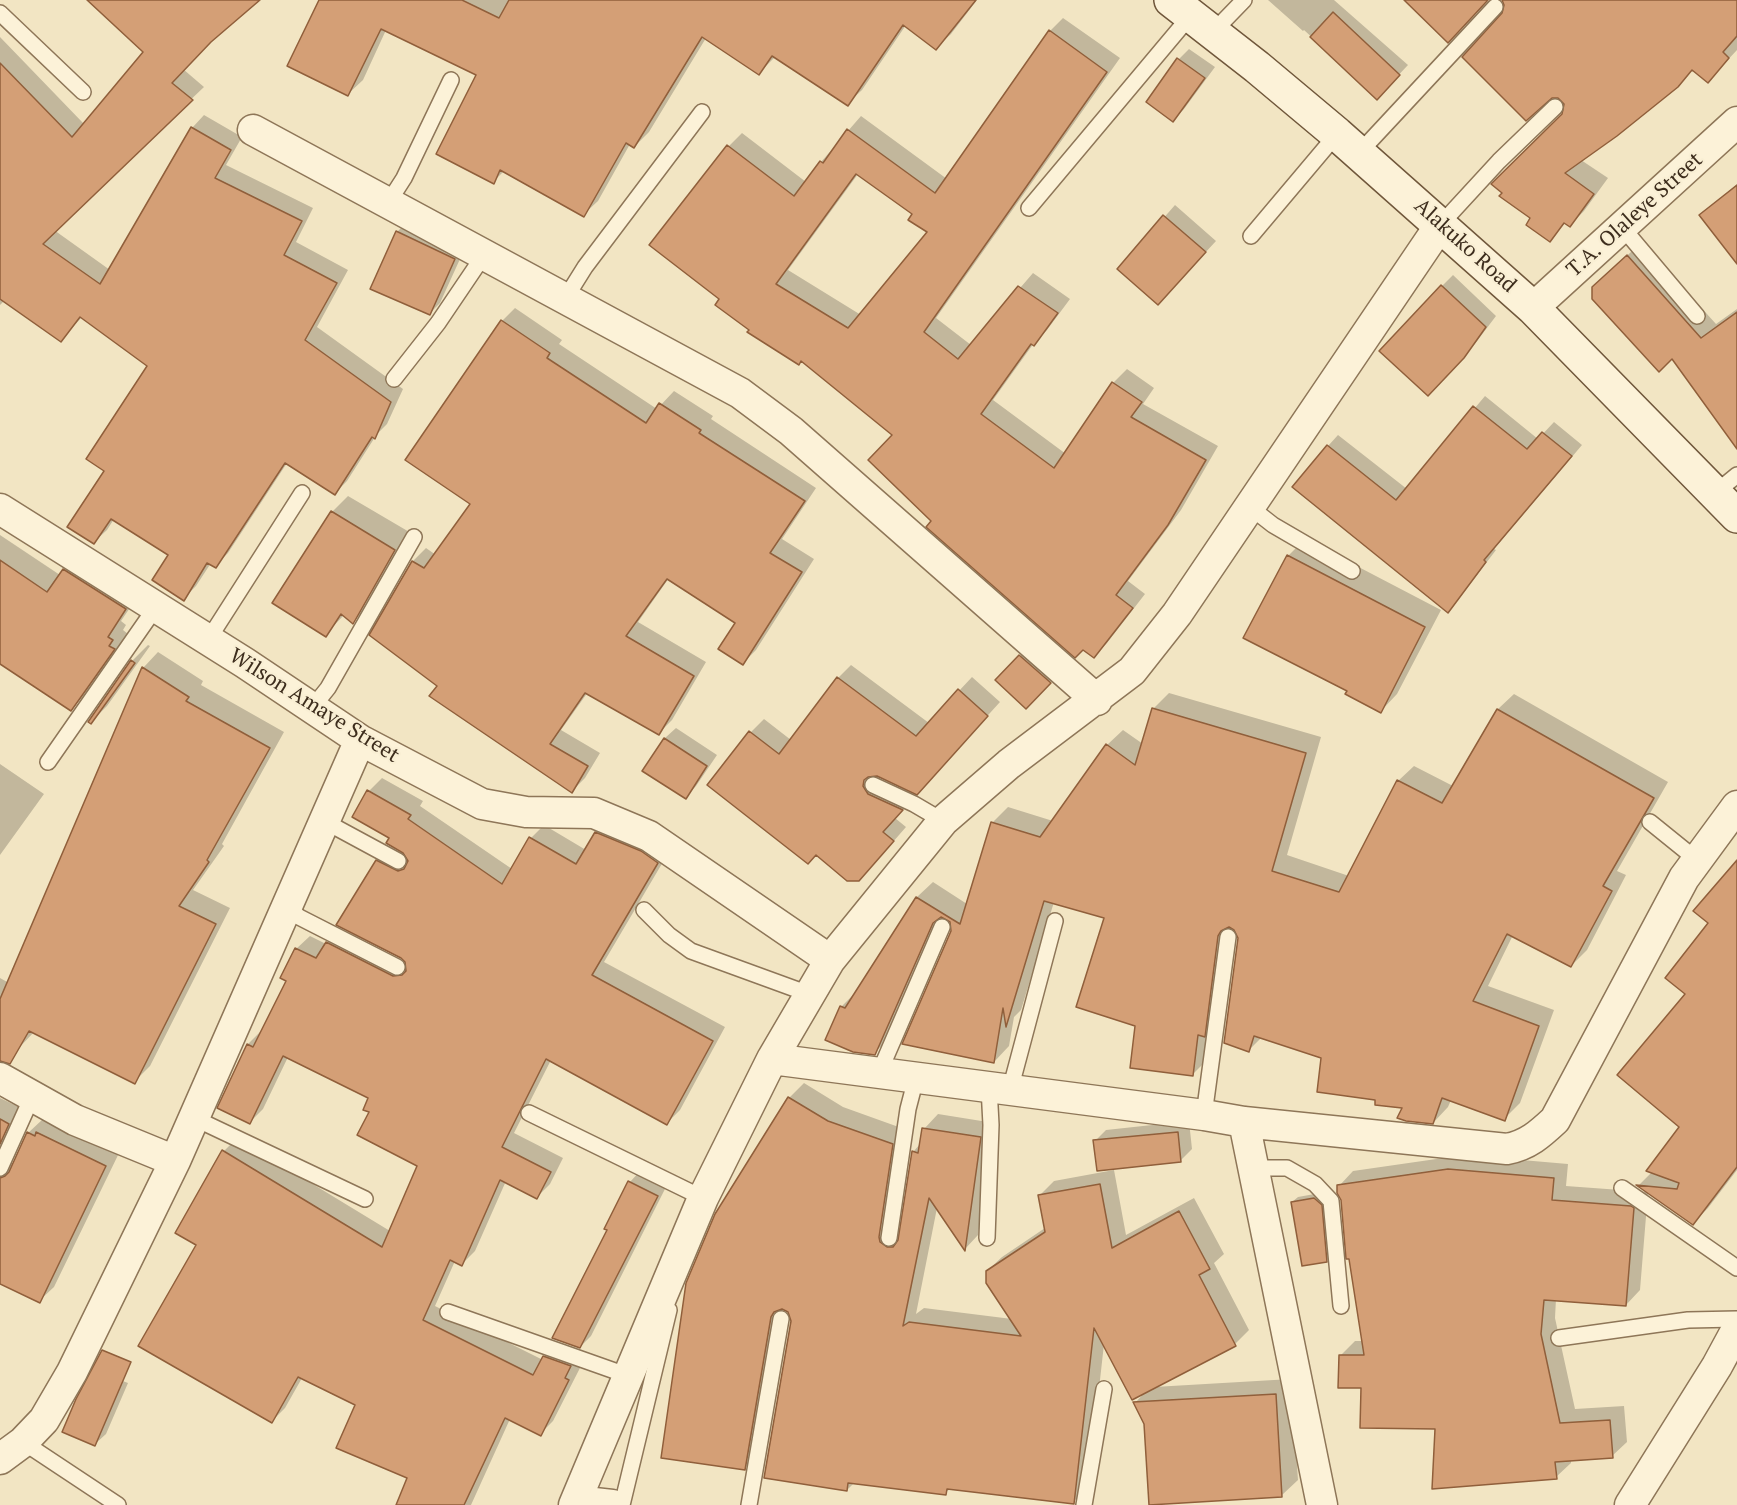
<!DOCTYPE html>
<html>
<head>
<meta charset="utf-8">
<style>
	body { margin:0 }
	canvas { display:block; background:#f2e5c3 }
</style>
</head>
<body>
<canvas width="1737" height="1505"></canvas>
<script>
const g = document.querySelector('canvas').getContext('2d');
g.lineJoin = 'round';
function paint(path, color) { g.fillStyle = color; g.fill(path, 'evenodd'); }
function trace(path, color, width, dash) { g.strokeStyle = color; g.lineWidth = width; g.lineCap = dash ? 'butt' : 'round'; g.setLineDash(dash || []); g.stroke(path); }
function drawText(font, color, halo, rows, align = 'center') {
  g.font = font + ' "PT Serif",serif'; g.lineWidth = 4.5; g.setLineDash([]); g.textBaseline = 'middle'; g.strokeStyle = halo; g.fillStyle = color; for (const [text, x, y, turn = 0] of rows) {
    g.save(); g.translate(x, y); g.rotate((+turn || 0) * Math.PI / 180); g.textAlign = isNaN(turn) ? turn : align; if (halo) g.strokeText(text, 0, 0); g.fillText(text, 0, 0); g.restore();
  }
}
const shadow = new Path2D(`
	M89 0H258L213 38 183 69 204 87 54 230 110 270 192 128 204 115 242 137 226 165 313 208 296 242 348 270 317 327 403 389 387 424 377 434 347 481 335 493 287 463 228 553 215 566 211 563 196 586 183 599 170 555 114 519 107 530 94 542 106 471 149 365 82 317 61 340 5 300 0 305V37L84 124 145 52Z
	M320 0H977L951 34 936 48 906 25 862 90 847 104 776 56 759 73 706 38 649 132 634 147 630 144 598 201 583 215 504 171 493 182 478 74 386 30 363 80 348 94Z
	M1268 0H1334L1408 65 1377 98 1304 30 1303 31Z
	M1504 0H1737V50L1708 81 1693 69 1581 160 1608 178 1584 211 1570 225 1566 222 1550 240 1563 115 1566 105 1504 14 1506 5Z
	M1063 18 1120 58 936 318 971 345 1033 273 1070 299 1047 330 1034 343 993 400 1066 454 1113 383 1127 369 1154 388 1143 404 1218 446 1181 510 1128 581 1145 594 1107 643 1094 656 933 521 894 435 802 359 751 329 721 299 651 245 729 146 742 133 806 182 821 162 861 116 947 179 1050 31ZM858 174 914 213 929 231 861 315 788 270Z
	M1189 49 1215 67 1184 109 1173 120 1179 59Z
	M1737 184V250L1701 215Z
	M1175 205 1216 241 1169 292 1119 269Z
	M408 221 465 248 440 303 429 314 372 288 397 232Z
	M1642 242 1716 324 1737 309V446L1609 272Z
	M1453 275 1496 316 1474 345 1439 383 1442 286Z
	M515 308 562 340 559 344 657 409 674 391 713 416 711 419 816 488 782 539 814 559 756 650 743 663 737 622 669 578 638 622 706 662 672 720 659 733 588 692 561 730 600 753 585 778 572 791 439 685 371 635 413 561 426 548 436 555 472 503 502 321Z
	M1485 396 1538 439 1554 422 1582 445 1494 549 1496 550 1458 600 1447 611 1328 446 1338 435 1407 489Z
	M348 496 411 533 370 605 353 622 344 615 325 635 332 512Z
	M0 535 60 575 79 555 140 593 121 621 126 625 123 630 128 634 86 694 71 709 0 662Z
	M1305 539 1441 610 1397 694 1381 711 1349 690 1245 638 1288 556Z
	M148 645 150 646 107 706 91 722 132 661Z
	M1025 651 1055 677 1026 707 997 680Z
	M158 652 203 681 201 685 284 732 222 844 224 846 193 890 230 908 150 1066 134 1082 34 1032 17 1050 0 1040V978L9 983 143 668Z
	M851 665 929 723 972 677 1000 702 930 779 878 775 882 781 915 796 895 818 906 827 872 866 817 854 709 785 751 732 764 719 791 740 838 678Z
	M1169 693 1321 737 1287 855 1349 876 1398 781 1414 766 1453 786 1498 709 1514 694 1668 782 1617 871 1626 875 1587 950 1571 966 1513 935 1488 986 1554 1010 1520 1103 1504 1119 1451 1100 1448 1107 1433 1123 1404 1107 1377 1099 1323 1056 1262 1037 1249 1050 1239 938 1238 932 1232 927 1220 1020 1208 1059 1192 1075 1137 1025 1105 917 1054 902 1021 1010 1014 1017 1009 1046 994 1062 952 931 951 920 943 917 890 1038 874 1053 841 1007 857 991 917 897 933 882 967 904 992 823 1008 807 1053 821 1107 745 1123 730 1143 744 1153 709Z
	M676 728 717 755 696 786 686 797 644 771 665 738Z
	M0 764 44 794 0 855Z
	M382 778 423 801 420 806 512 869 531 838 544 825 586 850 596 833 610 820 670 850 604 962 725 1027 680 1110 667 1123 551 1060 514 1133 563 1158 550 1184 537 1197 506 1181 475 1251 462 1264 455 1261 435 1306 543 1360 557 1343 581 1366 553 1421 540 1434 510 1419 471 1505H397L409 1477 357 1404 302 1378 285 1408 272 1421 198 1244 177 1232 224 1151 237 1138 390 1231 419 1165 371 1111 370 1098 288 1057 263 1109 250 1122 248 1044 261 1031 288 980 296 949 310 936 326 944 340 929 408 964 377 861 390 848 402 853 403 851 391 837 369 791Z
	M1737 863V1170L1708 1208 1693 1223 1639 1185 1652 1172 1681 1127 1687 994 1710 923Z
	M804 1083 843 1107 907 1130 894 1228 901 1233 913 1152 921 1143 924 1129 938 1114 994 1123 978 1235 965 1249 937 1208 916 1314 924 1308 1012 1319 987 1271 1002 1257 1045 1228 1039 1196 1054 1181 1114 1170 1126 1235 1194 1198 1224 1254 1214 1263 1249 1330 1235 1344 1154 1387 1291 1379 1298 1480 1282 1495 1146 1423 1135 1403 1145 1392 1104 1344 1088 1488 1073 1502 951 1488 945 1493 854 1483 847 1490 789 1311 784 1309 759 1454 745 1468 716 1215 789 1098Z
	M0 1098 23 1109 6 1158 12 1163H15L28 1133 43 1119 120 1151 54 1287 39 1301 0 1283Z
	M1189 1121 1192 1149 1181 1160 1095 1141 1106 1130Z
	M1464 1155 1568 1164 1566 1186 1648 1192 1640 1290 1626 1305 1556 1299 1555 1318 1575 1409 1624 1406 1627 1442 1612 1456 1571 1460V1463L1556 1477 1437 1428 1362 1387 1341 1355 1355 1341H1363L1339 1186 1353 1171Z
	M640 1171 667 1185 591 1336 580 1347 609 1230 630 1182Z
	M1320 1193 1326 1200 1331 1256 1326 1261 1292 1202 1298 1197Z
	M99 1372 128 1383 106 1434 95 1444Z`);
const building = new Path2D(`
	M87 0H260L211 42 172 83 193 100 43 244 100 284 191 127 231 150 215 178 302 221 284 255 337 283 305 340 391 402 375 439 372 437 335 495 285 463 216 568 207 563 184 601 152 580 168 555 111 519 94 544 67 527 104 471 86 459 147 366 80 317 61 342 0 299V63L72 137 143 52Z
	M319 0H462L499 18 509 0H976L936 50 903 25 848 106 772 56 759 75 702 37 634 148 626 143 584 217 500 170 494 184 436 154 476 75 381 29 348 96 287 66Z
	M1404 0H1488L1448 43Z
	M1502 0H1737V36L1723 52 1729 58 1708 83 1692 70 1678 87 1617 136 1565 173 1594 194 1570 227 1564 223 1550 242 1526 225 1530 218 1499 196 1502 193 1491 184 1562 114 1564 104 1558 98H1552L1526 121 1462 57 1502 13 1504 5Z
	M1333 12 1400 75 1377 100 1310 37Z
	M1049 30 1107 72 924 332 958 359 1018 286 1058 313 1034 346 1031 344 981 414 1054 468 1112 382 1142 402 1131 417 1206 460 1168 525 1116 595 1133 608 1094 658 1083 650 1075 658 926 527 931 521 868 460 892 435 801 361 799 365 747 332 749 330 715 305 719 299 649 245 727 145 794 196 820 161 823 163 847 129 935 193ZM856 174 912 214 908 220 927 232 848 328 776 284Z
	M1177 58 1205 78 1173 122 1146 102Z
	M1737 185V264L1699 215Z
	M1163 215 1206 252 1158 305 1117 269Z
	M396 231 455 259 430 315 370 289Z
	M1627 255 1701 338 1737 312V449L1672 359 1659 372 1592 299V287Z
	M1441 285 1486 327 1464 358 1428 396 1379 351Z
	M501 320 550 353 547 358 646 423 659 403 701 430 699 433 805 501 770 553 802 572 743 665 718 649 735 623 667 579 626 636 694 676 659 735 585 693 550 744 588 766 572 793 429 696 437 686 369 635 412 561 424 568 470 504 405 460Z
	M1473 406 1527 449 1542 432 1572 456 1484 560 1486 562 1448 613 1292 487 1327 445 1396 500Z
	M331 511 395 550 353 624 341 614 326 637 272 603Z
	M1287 555 1425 627 1381 713 1345 694 1347 691 1243 638Z
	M0 560 47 592 63 569 126 609 108 637 113 640 109 646 115 649 71 711 0 664Z
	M1019 655 1051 683 1026 709 995 680Z
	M131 660 135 663 91 724 88 722Z
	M142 667 189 697 186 701 270 748 207 860 209 862 179 906 216 924 135 1084 29 1031 10 1064 0 1061V999Z
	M837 677 916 736 958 689 988 716 917 795 877 776 868 777 864 780 863 786 868 794 903 810 883 832 894 841 859 881H847L816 855 808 864 707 785 749 731 779 754Z
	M1152 708 1306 753 1272 871 1339 892 1397 780 1442 803 1497 709 1654 798 1603 886 1612 891 1571 967 1507 934 1473 1001 1539 1026 1505 1121 1442 1098 1433 1124 1406 1121 1397 1118 1402 1108 1375 1105V1100L1317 1092 1321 1058 1254 1036 1249 1052 1224 1043 1238 938 1234 930 1229 927 1221 931 1218 936 1205 1037 1198 1035 1193 1076 1130 1068 1135 1026 1076 1007 1104 918 1044 901 1006 1027 1003 1008 994 1063 902 1044 951 931 950 922 941 917 933 923 875 1055 853 1052 825 1040 840 1006 845 1008 916 897 960 924 991 822 1040 837 1106 744 1135 765Z
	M664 738 707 766 686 799 642 771Z
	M367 790 411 815 408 819 502 884 529 837 576 864 595 832 641 851 658 863 592 975 713 1041 667 1125 546 1059 502 1147 551 1172 537 1199 500 1180 462 1266 450 1260 423 1320 533 1375 543 1356 571 1366 565 1378 569 1380 541 1436 505 1418 464 1505H396L407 1478 336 1448 355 1405 298 1377 272 1423 138 1346 196 1245 175 1233 222 1150 382 1247 417 1166 357 1135 369 1112 363 1110 368 1098 283 1056 250 1124 217 1108 247 1044 253 1047 286 981 280 978 295 948 316 958 326 942 393 976 402 975 406 971 405 962 401 958 336 925 376 860 398 871 404 869 408 861 403 853 386 843 389 838 352 817Z
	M1737 860V1167L1693 1225 1636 1185 1677 1189 1679 1183 1646 1171 1679 1127 1617 1075 1685 994 1665 978 1708 923 1693 911Z
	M788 1097 828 1121 893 1144 879 1237 880 1242 887 1247H893L898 1240 912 1151 918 1153 922 1128 981 1137 965 1251 929 1198 903 1326 909 1322 1021 1336 986 1283V1271L1045 1232 1038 1195 1100 1184 1112 1248 1179 1211 1210 1269 1199 1275 1236 1346 1132 1400 1094 1328 1074 1504 947 1489 946 1495 848 1483 847 1491 764 1478 791 1321 788 1312 782 1309 774 1312 771 1317 745 1470 661 1458 686 1283 715 1214Z
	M0 1119 9 1124 0 1144Z
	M27 1132 35 1136 36 1132 106 1166 40 1303 0 1284V1178L5 1176 9 1172Z
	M1178 1132 1181 1162 1097 1171 1093 1140Z
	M1448 1169 1554 1178 1552 1200 1631 1206 1634 1208 1626 1306 1544 1300 1541 1334 1560 1423 1610 1420 1613 1458 1555 1462 1557 1479 1432 1489 1435 1429 1360 1428 1361 1388H1338L1339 1355H1364L1349 1259H1346L1341 1200 1337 1193V1185Z
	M628 1181 658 1196 580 1348 552 1338 607 1230 604 1229Z
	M1314 1198 1322 1205 1327 1262 1302 1266 1291 1202Z
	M102 1350 131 1362 95 1446 62 1432 76 1399Z
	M1276 1394 1282 1497 1149 1505 1144 1424 1133 1402Z`);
const lane = new Path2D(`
	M0 13 83 92
	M1213 32 1244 0
	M1359 153 1495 7
	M388 203 404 178 451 80
	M1029 208 1191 15
	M1441 224 1499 161 1555 107
	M1622 227 1697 316
	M1251 236 1337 134
	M565 299 585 267 702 112
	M394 379 438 323 484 255
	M1715 493 1737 475
	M1250 507 1273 525 1352 571
	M208 640 302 493
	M312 708 328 688 414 537
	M48 762 156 607
	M873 785 914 804 943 821
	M324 821 398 861
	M1650 822 1697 860
	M287 906 299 917 397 967
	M644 910 669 935 691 951 809 994
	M879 1073 942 927
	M1010 1090 1055 921
	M529 1113 703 1198
	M1204 1115 1228 937
	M194 1118 365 1199
	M0 1168 32 1097
	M1253 1168H1287L1315 1184 1331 1201 1341 1306
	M1622 1188 1737 1268
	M889 1238 908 1109 916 1078
	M987 1238 991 1125 989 1087
	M448 1312 629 1376
	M1559 1338 1688 1320 1737 1319
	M23 1442 118 1505
	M622 1505 669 1310
	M749 1505 781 1319
	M1084 1505 1104 1389`);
const street = new Path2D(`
	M253 130 740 393 791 431 1097 700
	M1533 308 1737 122
	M0 509 245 663 360 740 482 804 526 812 594 813 649 836 830 960
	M772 1059 1204 1115 1244 1122 1507 1149C1528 1145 1540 1134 1555 1120L1684 878 1737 806
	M0 1078 75 1120 175 1161
	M1244 1122 1322 1505
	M0 1459 23 1442 44 1420 72 1372 175 1161 360 740
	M576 1501 612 1505
	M574 1505 703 1198 772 1059 830 960 943 821 1009 764 1132 671 1177 614 1441 224
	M1630 1505 1717 1366 1737 1329`);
const secondary = new Path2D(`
	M1171 0 1257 67 1337 134 1533 308 1737 516`);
const streetNames = [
	["T.A. Olaleye Street",1635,215,-42],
	["Alakuko Road",1465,246,42],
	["Wilson Amaye Street",314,706,32]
];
paint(shadow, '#0003');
paint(building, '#d49f76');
trace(building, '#905f3b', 1.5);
trace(lane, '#8e7658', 18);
trace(street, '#8e7658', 33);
trace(secondary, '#70573b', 36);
trace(lane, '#fcf2d8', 15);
trace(street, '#fcf2d8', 30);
trace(secondary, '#fcf2d8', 33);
drawText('21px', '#3d2d1d', '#f9efd4', streetNames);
</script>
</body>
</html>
